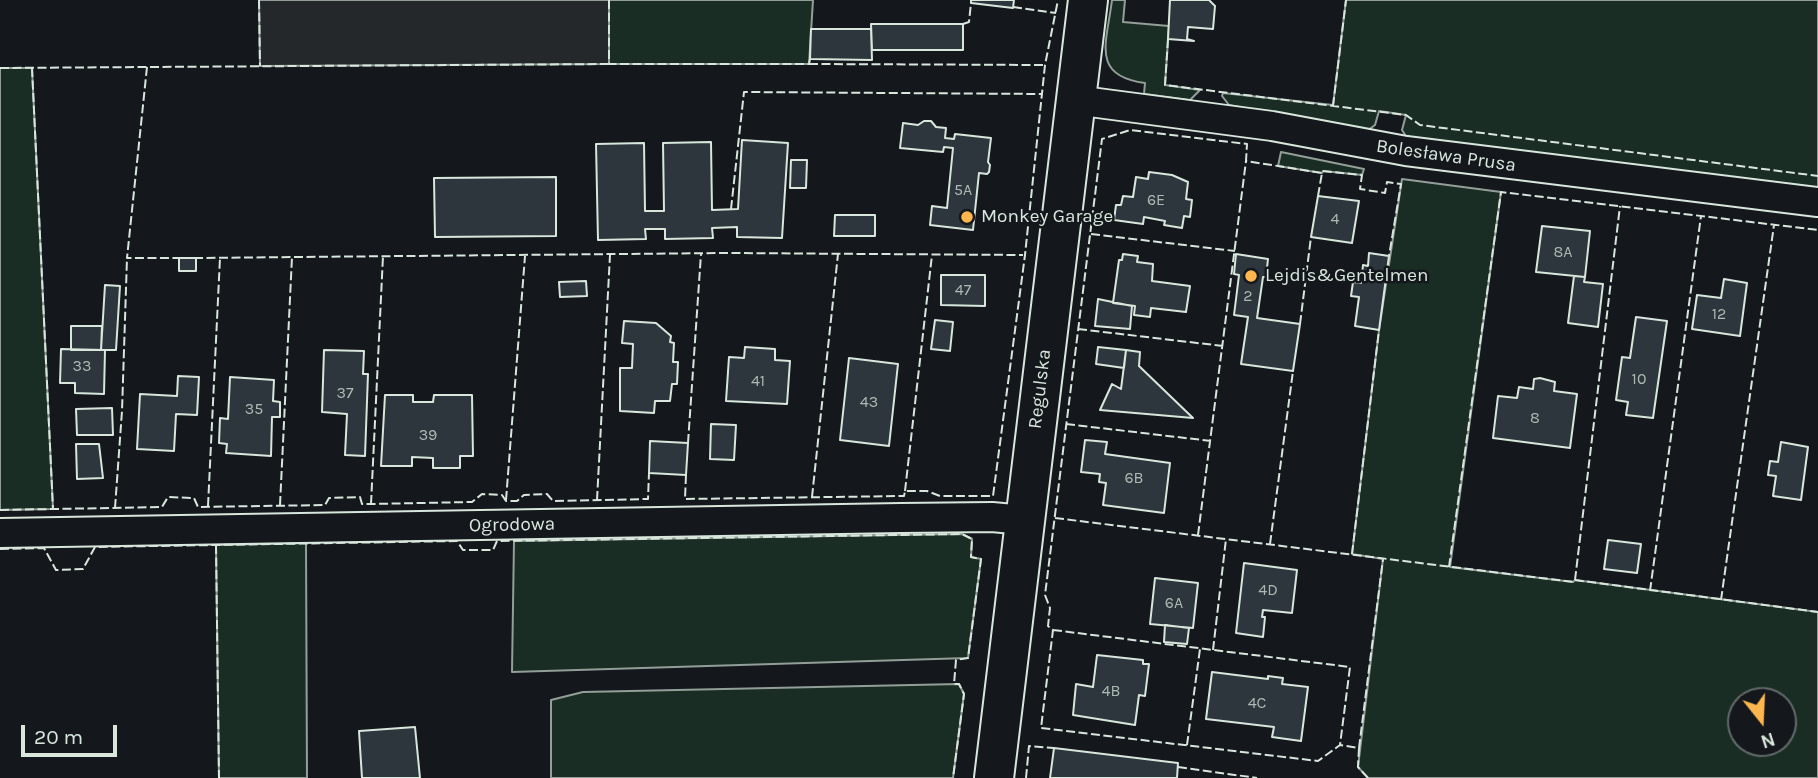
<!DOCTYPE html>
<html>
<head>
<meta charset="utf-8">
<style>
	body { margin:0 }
	#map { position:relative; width:1818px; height:778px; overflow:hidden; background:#14181c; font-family:Karla,sans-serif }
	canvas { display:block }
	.north { position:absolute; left:1727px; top:687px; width:70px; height:70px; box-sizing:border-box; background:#14181c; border:2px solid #626a69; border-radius:50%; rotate:162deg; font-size:19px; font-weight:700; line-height:28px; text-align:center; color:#d8e6dc }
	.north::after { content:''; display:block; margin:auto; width:24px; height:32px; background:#ffb74d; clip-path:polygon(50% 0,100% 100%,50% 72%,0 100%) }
	.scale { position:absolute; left:21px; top:725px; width:96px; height:32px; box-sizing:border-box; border:4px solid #d8e6dc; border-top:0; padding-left:9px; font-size:21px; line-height:24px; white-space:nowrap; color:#d8e6dc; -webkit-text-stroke:5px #14181c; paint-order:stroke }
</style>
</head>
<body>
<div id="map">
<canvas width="1818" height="778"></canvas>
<div class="north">N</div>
<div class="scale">20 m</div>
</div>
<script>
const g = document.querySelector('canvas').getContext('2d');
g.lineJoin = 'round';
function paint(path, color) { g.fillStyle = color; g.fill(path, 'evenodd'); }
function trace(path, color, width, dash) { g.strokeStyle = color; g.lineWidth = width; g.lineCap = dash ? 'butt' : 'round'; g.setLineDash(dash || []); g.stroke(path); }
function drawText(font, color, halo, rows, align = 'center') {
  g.font = font + ' Karla,sans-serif'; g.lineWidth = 5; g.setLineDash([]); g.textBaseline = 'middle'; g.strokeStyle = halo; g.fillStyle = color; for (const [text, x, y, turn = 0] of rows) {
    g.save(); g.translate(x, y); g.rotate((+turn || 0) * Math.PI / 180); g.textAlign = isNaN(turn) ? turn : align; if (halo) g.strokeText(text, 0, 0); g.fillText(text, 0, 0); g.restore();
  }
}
const green = new Path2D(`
	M609 0H813L809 64H609Z
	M1112 0H1125L1123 22 1169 26 1165 85 1200 90 1190 100 1144 94 1145 83C1090 76 1107 42 1112 0Z
	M1346 0H1818V189L1407 138 1402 130 1406 115 1379 111 1375 125 1367 131 1229 105 1222 96 1223 93 1333 105Z
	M0 68H32L53 509 0 510Z
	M1281 152 1364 169 1362 175 1323 171 1322 173 1278 166Z
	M1402 179 1501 192 1450 567 1573 582 1575 580 1818 612V778H1368L1358 767 1383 559 1352 554 1379 330ZM1741 701H1783V743H1741Z
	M962 534 972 539 971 557 981 559 968 658 512 672 514 541Z
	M306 543 307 778H219L216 545Z
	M959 684 964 694 953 778H551V700L583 692Z`);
const parking = new Path2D(`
	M259 0H609V64L260 66Z`);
const building = new Path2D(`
	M971 0H1014L1013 8 971 3Z
	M1170 0H1209L1215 6 1213 29 1188 27 1187 39 1194 41 1168 39Z
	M871 24H963V50H872Z
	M811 29H871L872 60 810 59Z
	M924 121H931L936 127 946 128 945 138 954 139 955 134 991 138 988 162 990 165 989 172 987 174 979 173 973 230 930 225 932 206 947 208 953 148 944 147 943 152 900 148 903 123 918 125Z
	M742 140 788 143 782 238 737 237V227L712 228 713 238 665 239V229H645L646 239 598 240 596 144 644 143 645 211H664L663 143 711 142 712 210 738 209Z
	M791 160H807L806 188H790Z
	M1149 172 1172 175 1188 182 1186 199 1192 200 1190 217 1184 216 1182 228 1164 225 1165 221 1144 217 1143 224 1114 220 1116 205H1121L1123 196 1133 197 1136 177 1148 179Z
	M556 177V236L435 237 434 178Z
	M1318 196 1359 201 1352 243 1311 237Z
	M835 215H875V236H834Z
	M1542 226 1590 231 1585 277 1536 272Z
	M1369 253 1389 256 1379 330 1355 326 1359 297 1351 296 1353 282 1361 283 1363 265 1368 266Z
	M1123 254 1138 256 1137 262 1153 264 1152 281 1190 286 1186 312 1151 308 1150 317 1134 315 1135 306 1113 303 1119 260H1122Z
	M1236 254 1268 259 1266 277H1263L1257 318 1300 324 1293 371 1241 364 1248 317 1234 315 1239 275 1234 274Z
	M179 258H196V271H179Z
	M941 275H985V306L941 305Z
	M1574 276 1585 277 1584 282 1603 284 1598 327 1568 323Z
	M1724 279 1747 283 1740 336 1692 329 1697 295 1721 298Z
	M586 281 587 296 560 297 559 282Z
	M105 285 120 286 116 350H101Z
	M1098 299 1132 306 1130 329 1095 326Z
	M1636 317 1667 321 1653 418 1626 415 1628 402 1616 400 1622 357 1630 358Z
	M935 320 953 322 950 351 931 349Z
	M624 321 656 323 671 336 670 342 674 343 673 362H678L677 384H672L670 401H655L654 413 620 411V368H632L633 344 622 343Z
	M71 326H102L101 350H71Z
	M745 347 775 349V360L790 361 787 404 726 401 729 357 744 358Z
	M1098 347 1126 350 1124 368 1096 364Z
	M61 349 105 350 104 394 75 393V383H60Z
	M324 350 364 351 363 374H368L365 456 345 455 347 414 322 412Z
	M1126 350 1140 352 1139 366 1193 418 1100 410 1112 384 1121 389Z
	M849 358 898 364 889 446 840 440Z
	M178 376 199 377 197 415 176 414 174 451 137 449 140 394 177 396Z
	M230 377 274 380 273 401 280 402V417H272L271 456 226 453 227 444 219 443 220 418 228 419Z
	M1540 378 1555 382 1554 391 1577 394 1570 448 1493 438 1498 396 1517 398 1519 387 1533 389 1534 379Z
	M385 395H413V402H433L434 395H472L473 456H460V468H433V458L412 457V466H381Z
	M112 408 113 435H77L76 409Z
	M711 424 736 425 734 460 710 459Z
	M1085 440 1107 442 1105 454 1170 463 1164 513 1103 505 1106 483 1099 482 1100 474 1081 472Z
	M650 441 688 443 686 475 649 473Z
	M1781 442 1808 447 1801 500 1773 496 1776 476 1768 475 1770 461 1778 462Z
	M76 444H99L103 478 77 479Z
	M1608 540 1641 544 1637 573 1604 569Z
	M1244 563 1297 570 1292 613 1263 610 1262 617H1265L1263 637 1236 633Z
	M1155 578 1198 583 1193 628 1150 624Z
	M1165 625 1189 628 1187 644 1164 642Z
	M1097 655 1143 660V664H1149L1145 696 1139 695 1135 725 1073 715 1076 684 1093 687Z
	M1212 672 1268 679V676L1283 678 1282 684 1308 687 1301 741 1272 737 1274 727 1206 719Z
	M415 727 420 778H362L359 731Z
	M1054 748 1178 763 1177 778H1050Z`);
const street = new Path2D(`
	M1075 100 1272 126 1406 151 1818 202
	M0 533 901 518 992 517 1024 520`);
const secondary = new Path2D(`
	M994 778 1088 0`);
const fence = new Path2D(`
	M259 0 260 66
	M609 0V64H809L810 59
	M1013 7 1056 13
	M963 24 969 22 971 3
	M1168 39 1165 85 1406 115 1420 125 1818 176
	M809 64 1045 65
	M147 67 127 258H183
	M0 68 609 64
	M32 68 53 509
	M1333 106 1346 0
	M1318 196 1322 173
	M731 209 744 92 1042 94
	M1091 234 1235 251
	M194 258 726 253 1023 255
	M1300 324 1311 237
	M1078 329 1223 346
	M1066 424 1211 441
	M688 443 701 254
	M686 475 685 499 904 496 905 491H927L940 496H993L1025 255 1045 65 1058 0
	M905 491 932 255
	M812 497 838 254
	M506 500 525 256
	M597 500 610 255
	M371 504 383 256
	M280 505 292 257
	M208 506 220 258
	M115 508 122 411 127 258
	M0 510 162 507 168 497 194 498 198 507 325 505 329 498 360 497 362 504H371L472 502 482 494 502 495 506 501H517L524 495 547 494 553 501 648 499 649 473
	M1055 518 1574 582 1575 580 1818 612
	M1198 535 1246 161
	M1270 544 1293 371
	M216 545 219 778
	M0 549 44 548 56 570 83 569 95 547 457 541 463 550H493L497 541 962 534 972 539 971 557 981 559 968 658 956 660 954 684H959L964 694 953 778
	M1352 554 1379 330
	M1449 567 1501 192 1818 230
	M1575 580 1620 206
	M1650 591 1701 216
	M1721 600 1774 225
	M1053 630 1350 667 1340 745
	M1213 650 1226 539
	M1187 745 1200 649
	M1359 748 1383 559
	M1178 767 1257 778
	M1026 778 1029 746 1054 748
	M1368 778 1358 767 1359 748 1340 745 1318 761 1041 728 1053 630 1048 626 1050 608 1045 595 1102 139 1130 130 1247 144 1246 161 1322 173V171L1362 175 1360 189 1385 193 1387 182 1401 184 1389 256`);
const markers = [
	[967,217,7,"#ffb74d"],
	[1251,276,7,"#ffb74d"]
];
const numberNames = [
	["5A",963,190],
	["6E",1156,200],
	["4",1335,219],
	["8A",1563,252],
	["47",963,290],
	["2",1248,296],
	["12",1719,314],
	["33",82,366],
	["10",1639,379],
	["41",758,381],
	["37",345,393],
	["43",869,402],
	["35",254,409],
	["8",1535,418],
	["39",428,435],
	["6B",1134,478],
	["4D",1268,590],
	["6A",1174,603],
	["4B",1111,691],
	["4C",1257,703]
];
const streetNames = [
	["Bolesława Prusa",1446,156,8],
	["Regulska",1040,389,-83],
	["Ogrodowa",512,525,-1]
];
const poiNames = [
	["Monkey Garage",981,217],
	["Lejdis&Gentelmen",1265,276]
];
paint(green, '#1a2d24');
trace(green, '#939e99', 2);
paint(parking, '#24282b');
trace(parking, '#939e99', 2);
paint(building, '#2c363c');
trace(building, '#d8e6dc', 2);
trace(street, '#d8e6dc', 32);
trace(secondary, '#d8e6dc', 42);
trace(street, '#14181c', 28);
trace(secondary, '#14181c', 38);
trace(fence, '#d8e6dc', 2, [9, 3.5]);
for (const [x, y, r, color] of markers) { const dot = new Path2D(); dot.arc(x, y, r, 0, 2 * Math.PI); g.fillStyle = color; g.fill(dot); trace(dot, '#14181c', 2.5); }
drawText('16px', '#adbab4', null, numberNames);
drawText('19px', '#d8e6dc', '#14181c', streetNames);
drawText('19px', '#d8e6dc', '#14181c', poiNames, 'left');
</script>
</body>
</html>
